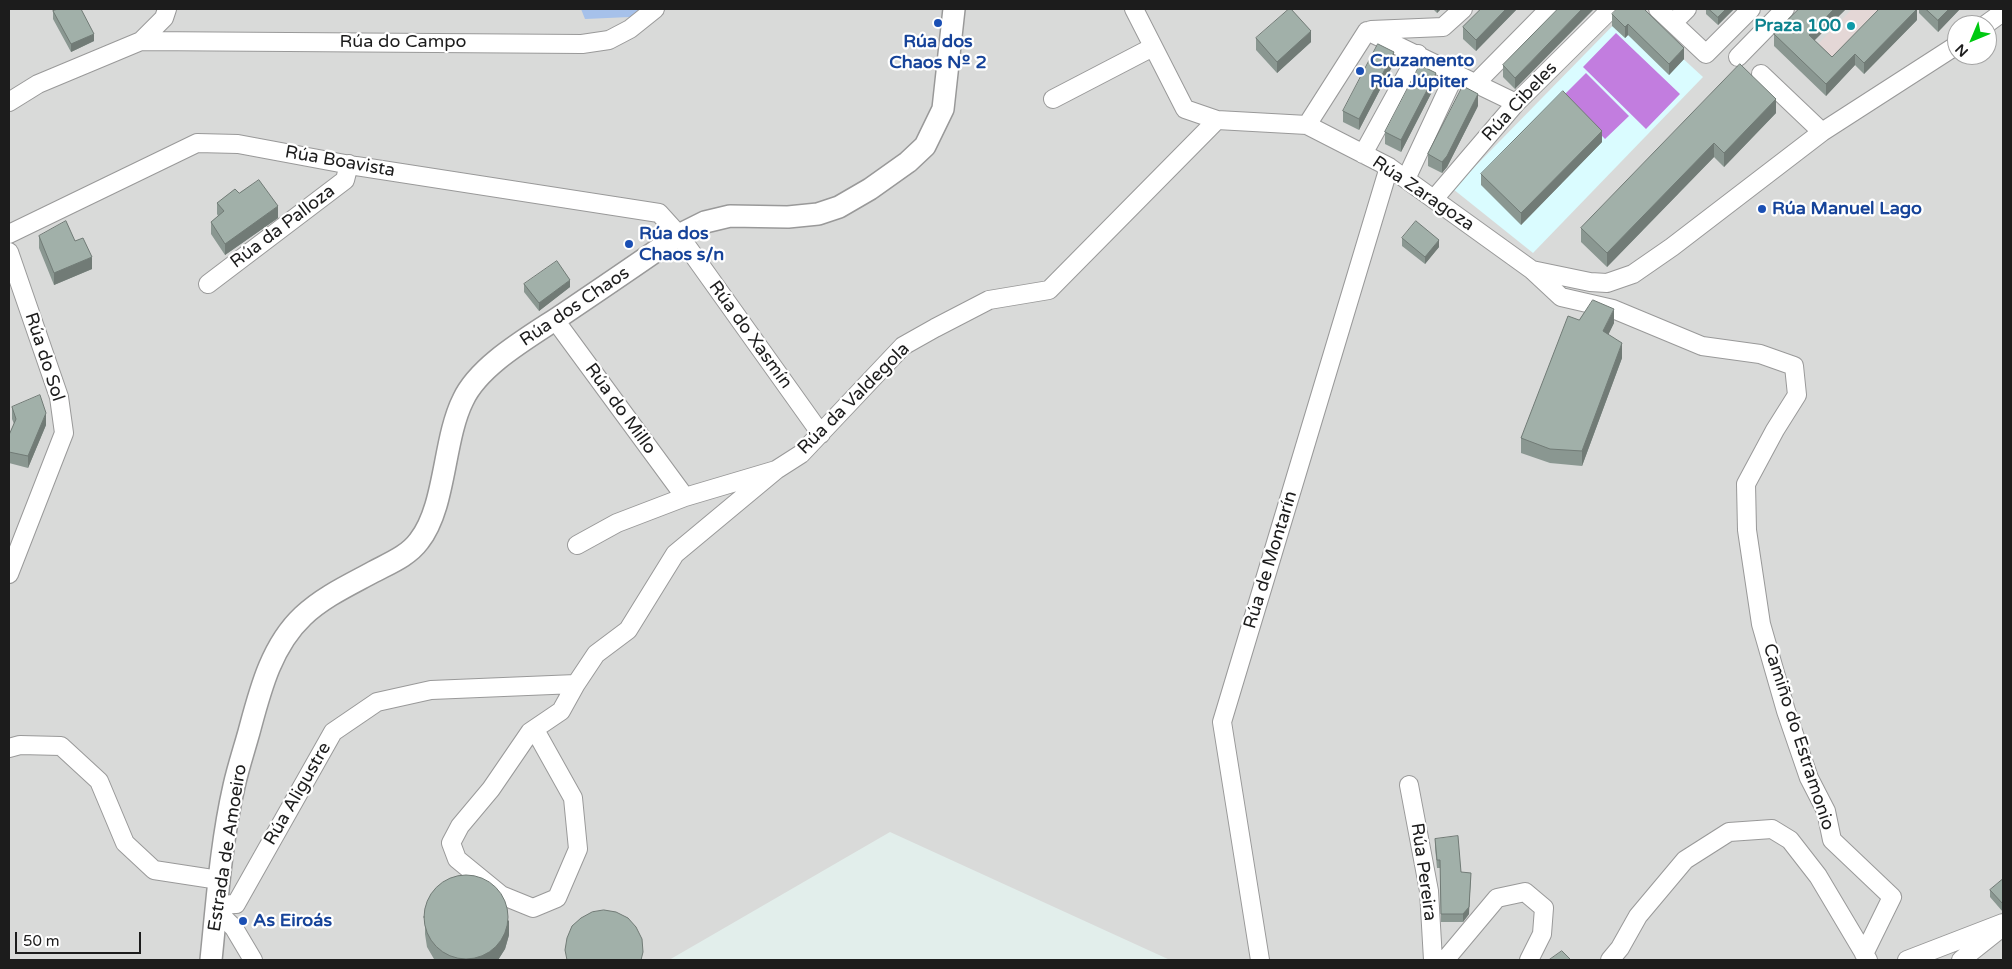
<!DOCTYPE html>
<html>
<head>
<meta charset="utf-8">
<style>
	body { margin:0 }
	#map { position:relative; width:2012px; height:969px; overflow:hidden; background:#e2eeeb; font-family:"Varela Round",sans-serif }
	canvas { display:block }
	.frame { position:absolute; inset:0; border:10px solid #1c1c1c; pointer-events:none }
	.north { position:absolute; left:1947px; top:15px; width:50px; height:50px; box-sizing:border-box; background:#fff; border:1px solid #a4a4a4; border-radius:50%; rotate:225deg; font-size:14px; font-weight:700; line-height:20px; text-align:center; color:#1c1c1c }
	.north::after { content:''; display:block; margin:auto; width:18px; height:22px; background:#00c912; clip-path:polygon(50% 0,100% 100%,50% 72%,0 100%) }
	.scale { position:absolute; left:15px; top:932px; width:126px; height:22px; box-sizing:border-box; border:2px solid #1c1c1c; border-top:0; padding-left:6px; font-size:15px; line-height:18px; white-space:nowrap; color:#1c1c1c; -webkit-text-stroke:4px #fff; paint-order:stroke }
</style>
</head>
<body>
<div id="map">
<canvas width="2012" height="969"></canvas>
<div class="frame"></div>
<div class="north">N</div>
<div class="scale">50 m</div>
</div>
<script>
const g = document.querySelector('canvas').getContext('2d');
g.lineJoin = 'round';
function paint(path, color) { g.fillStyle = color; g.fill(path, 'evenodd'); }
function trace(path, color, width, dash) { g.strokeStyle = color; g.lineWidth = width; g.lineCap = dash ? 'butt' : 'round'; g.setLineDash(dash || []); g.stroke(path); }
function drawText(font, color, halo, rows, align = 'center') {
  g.font = font + ' "Varela Round",sans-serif'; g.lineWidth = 4.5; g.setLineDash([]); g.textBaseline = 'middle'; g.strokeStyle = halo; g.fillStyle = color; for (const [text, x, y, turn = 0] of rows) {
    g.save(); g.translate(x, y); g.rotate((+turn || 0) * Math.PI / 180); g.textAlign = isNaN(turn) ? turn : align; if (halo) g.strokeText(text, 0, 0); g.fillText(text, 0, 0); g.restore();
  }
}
const residential = new Path2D(`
	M9 9H2003V960H1170L890 832 669 960H9ZM1957 25H1987V55H1957Z`);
const education = new Path2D(`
	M1629 9 1703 77 1533 253 1453 189Z`);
const grass = new Path2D(`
	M581 9H640L630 17 585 19Z`);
const pitch = new Path2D(`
	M1616 33 1680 94 1646 129 1583 67Z
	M1586 73 1629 116 1605 139 1563 96Z`);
const plaza = new Path2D(`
	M1852 9H1885L1834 59 1818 44Z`);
const minor = new Path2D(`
	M1134 9 1185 109 1217 120 1307 125 1389 167 1532 270 1561 297 1613 309 1702 346 1760 354 1794 366 1797 395 1775 430 1746 484 1747 530 1761 624 1786 711 1809 778 1826 811 1832 840 1892 897 1864 954
	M1658 9 1706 54 1751 9
	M1673 23 1687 9
	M1985 25 2003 12
	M1371 30 1443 27 1463 9
	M1367 31 1516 103
	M141 41 582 44 609 40 630 29 655 9
	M1738 57 1785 9
	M1761 74 1822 132
	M1476 83 1549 9
	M1053 99 1153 47
	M9 102 38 84 141 41 164 18 167 9
	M1307 125 1367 31
	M1363 154 1418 54
	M1406 179 1456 72
	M1434 199 1516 103 1611 9
	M9 234 197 143 238 144 356 166 659 213 679 235 821 434
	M9 252 59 397 64 433 9 574
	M1532 270 1590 282 1607 283 1633 274 1672 247 1822 132 1957 45
	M208 284 345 180 349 164
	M555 320 685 497
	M577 545 617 523 685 497 776 470 801 454 903 346 935 328 989 300 1049 290 1217 120
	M535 730 573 798 578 849 557 898 533 908 501 895 457 859 451 843 460 826 491 789 530 732 561 711 576 684 596 654 628 630 675 554 776 470
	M9 748 20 745 61 746 99 781 125 843 154 870 219 880
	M1409 785 1429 891 1433 960
	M216 905 236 904 333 732 377 702 431 690 576 684
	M216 910 234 928 253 960
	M1260 960 1222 722 1389 167
	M1445 960 1497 898 1525 892 1544 908 1542 934 1529 960
	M1610 960 1620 948 1638 916 1685 860 1729 832 1772 829 1790 840 1818 876 1868 960
	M1907 960 2003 923
	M1961 960 2000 929`);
const tertiary = new Path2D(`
	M211 960C217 902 221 843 234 786 238 768 244 750 249 732 260 691 271 646 303 616 323 597 349 585 373 572 390 563 408 556 419 541 446 507 443 440 463 400 480 363 535 334 568 311 605 286 642 261 679 235L705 222 730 216 788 217 818 214 839 207 870 189 908 162 925 146 943 109 954 9`);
const wall = new Path2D(`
	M1433 9H1441L1437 13Z
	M1481 9H1517L1476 51 1463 39V27Z
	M1558 9 1515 89 1503 77V65Z
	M1706 9H1734L1718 25 1706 14Z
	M1799 9H1846L1814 40 1832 57 1917 20 1864 74 1855 65 1826 96 1774 46V34Z
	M1919 9H1960L1938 32 1919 13Z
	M53 11 94 41 71 52 53 19Z
	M1612 14 1684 59 1669 75 1628 35 1625 38 1612 26Z
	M1256 38 1311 42 1277 73 1256 50Z
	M1394 63 1359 130 1343 122V111Z
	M1740 64 1776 113 1724 167 1714 157 1607 267 1581 242V228Z
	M1436 84 1401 152 1385 144V132Z
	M1478 106 1447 167 1442 173 1428 166V154Z
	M1602 142 1521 225 1481 185V174Z
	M239 193 278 218 225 255 211 234V222L218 216 217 214V203Z
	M39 236 75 241 92 269 54 285 39 248Z
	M1402 238 1439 247 1425 264 1402 246Z
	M524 284 570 287 539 311 524 292Z
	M1579 320 1614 323 1608 334 1622 358 1582 466 1550 463 1521 453V438Z
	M12 407 46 425 28 468 9 463V435L14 424 12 419Z
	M1435 839 1461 872 1469 914 1463 922H1441L1440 868H1437L1435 847Z
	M2003 879V912L1990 897V890Z
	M425 918 509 935 505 949 498 960H436L434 959 427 947 425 934Z`);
const shadedWall = new Path2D(`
	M1437 9H1441L1437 13Z
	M1506 9H1517L1476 51V40Z
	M1582 9H1594L1515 89V78Z
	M1726 9H1734L1718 25V17Z
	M1834 9H1846L1809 46V35Z
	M1917 9V20L1864 74V63Z
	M1949 9H1960L1938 32V20Z
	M1628 24V35L1625 38V27Z
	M1311 31V42L1277 73V62Z
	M94 34V41L71 52V44Z
	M1684 48V59L1669 75V64Z
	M1394 52V63L1359 130V119Z
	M1855 54V65L1826 96V84Z
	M1436 73V84L1401 152V140Z
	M1478 94V106L1447 167 1442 173V162Z
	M1776 99V113L1724 167V153Z
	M1602 131V142L1521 225V213Z
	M1714 143V157L1607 267V253Z
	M278 206V218L225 255V244Z
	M1439 240V247L1425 264V257Z
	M92 257V269L54 285V273Z
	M570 280V287L539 311V303Z
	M1614 309V323L1603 346V331Z
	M1622 343V358L1582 466V451Z
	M46 413V425L28 468V456Z
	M1471 873 1469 914 1463 922V914Z
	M509 920V935L505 949 498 960H472V958Z`);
const building = new Path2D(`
	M58 9H81L94 34 71 44 53 11Z
	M1289 9H1291L1311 31 1277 62 1256 38Z
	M1481 9H1506L1476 40 1463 27Z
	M1558 9H1582L1515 78 1503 65Z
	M1617 9H1644L1684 48 1669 64 1628 24 1625 27 1612 14Z
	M1709 9H1726L1718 17Z
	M1799 9H1834L1809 35 1832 57 1879 9H1917L1864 63 1855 54 1826 84 1774 34Z
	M1926 9H1949L1938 20Z
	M1378 44 1394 52 1359 119 1343 111Z
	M1740 64 1776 99 1724 153 1714 143 1607 253 1581 228Z
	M1420 65 1436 73 1401 140 1385 132Z
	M1463 86 1478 94 1447 156 1442 162 1428 154Z
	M1563 91 1602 131 1521 213 1481 174Z
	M259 180 278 206 225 244 211 222 224 211 217 203 235 189 239 193Z
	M66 221 75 241 83 238 92 257 54 273 39 236Z
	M1416 221 1439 240 1425 257 1402 238Z
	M557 261 570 280 539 303 524 284Z
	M1593 300 1614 309 1603 331 1622 343 1582 451 1550 449 1521 438 1568 316 1579 320Z
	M40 395 46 413 28 456 9 452V435L16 419 12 407Z
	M1458 836 1461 872 1471 873 1469 907 1463 914H1441L1440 860H1437L1435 839Z
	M424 917a42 42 0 1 1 84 0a42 42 0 1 1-84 0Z
	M2003 879V904L1990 890Z
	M604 910 616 912 628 918 636 927 642 939 643 952 641 960H567L565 950 567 938 572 926 581 918 592 912Z
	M1562 951 1571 960H1549Z`);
const markers = [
	[938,23,5,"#1a4fb4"],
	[1851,26,5,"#0f9aa8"],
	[1360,71,5,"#1a4fb4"],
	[1762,209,5,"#1a4fb4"],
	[629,244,5,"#1a4fb4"],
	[243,921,5,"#1a4fb4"]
];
const cultureNames = [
	["Praza 100",1841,26]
];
const streetNames = [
	["Rúa do Campo",403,42],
	["Rúa Cibeles",1520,102,-47],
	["Rúa Boavista",340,162,10],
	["Rúa Zaragoza",1423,194,34],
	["Rúa da Palloza",283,227,-37],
	["Rúa dos Chaos",575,307,-34],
	["Rúa do Xasmín",750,335,54],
	["Rúa do Sol",44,357,72],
	["Rúa da Valdegola",854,399,-45],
	["Rúa do Millo",620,409,54],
	["Rúa de Montarín",1271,560,-73],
	["Camiño do Estramonio",1798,737,72],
	["Rúa Aligustre",298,794,-60],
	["Estrada de Amoeiro",228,848,-81],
	["Rúa Pereira",1423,872,82]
];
const transitNames = [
	["Rúa dos",938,42,"center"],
	["Chaos Nº 2",938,63,"center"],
	["Cruzamento",1370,61],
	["Rúa Júpiter",1370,82],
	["Rúa Manuel Lago",1772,209],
	["Rúa dos",639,234],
	["Chaos s/n",639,255],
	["As Eiroás",253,921]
];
paint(residential, '#d9dad9');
paint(education, '#dafcff');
paint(grass, '#a6c1ea');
paint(pitch, '#c27ddf');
paint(plaza, '#e4d7d6');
trace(minor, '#999', 20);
trace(tertiary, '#999', 24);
trace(minor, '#fff', 18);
trace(tertiary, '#fff', 21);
paint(wall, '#8a9791');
paint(shadedWall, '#717b76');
paint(building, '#a1b0a9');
trace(building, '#717b76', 1);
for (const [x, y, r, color] of markers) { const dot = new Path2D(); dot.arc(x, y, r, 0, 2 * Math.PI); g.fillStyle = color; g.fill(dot); trace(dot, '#fff', 2); }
drawText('bold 18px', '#0d838f', '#fff', cultureNames, 'right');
drawText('18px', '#1c1c1c', '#fff', streetNames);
drawText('bold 18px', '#164399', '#fff', transitNames, 'left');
</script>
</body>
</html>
